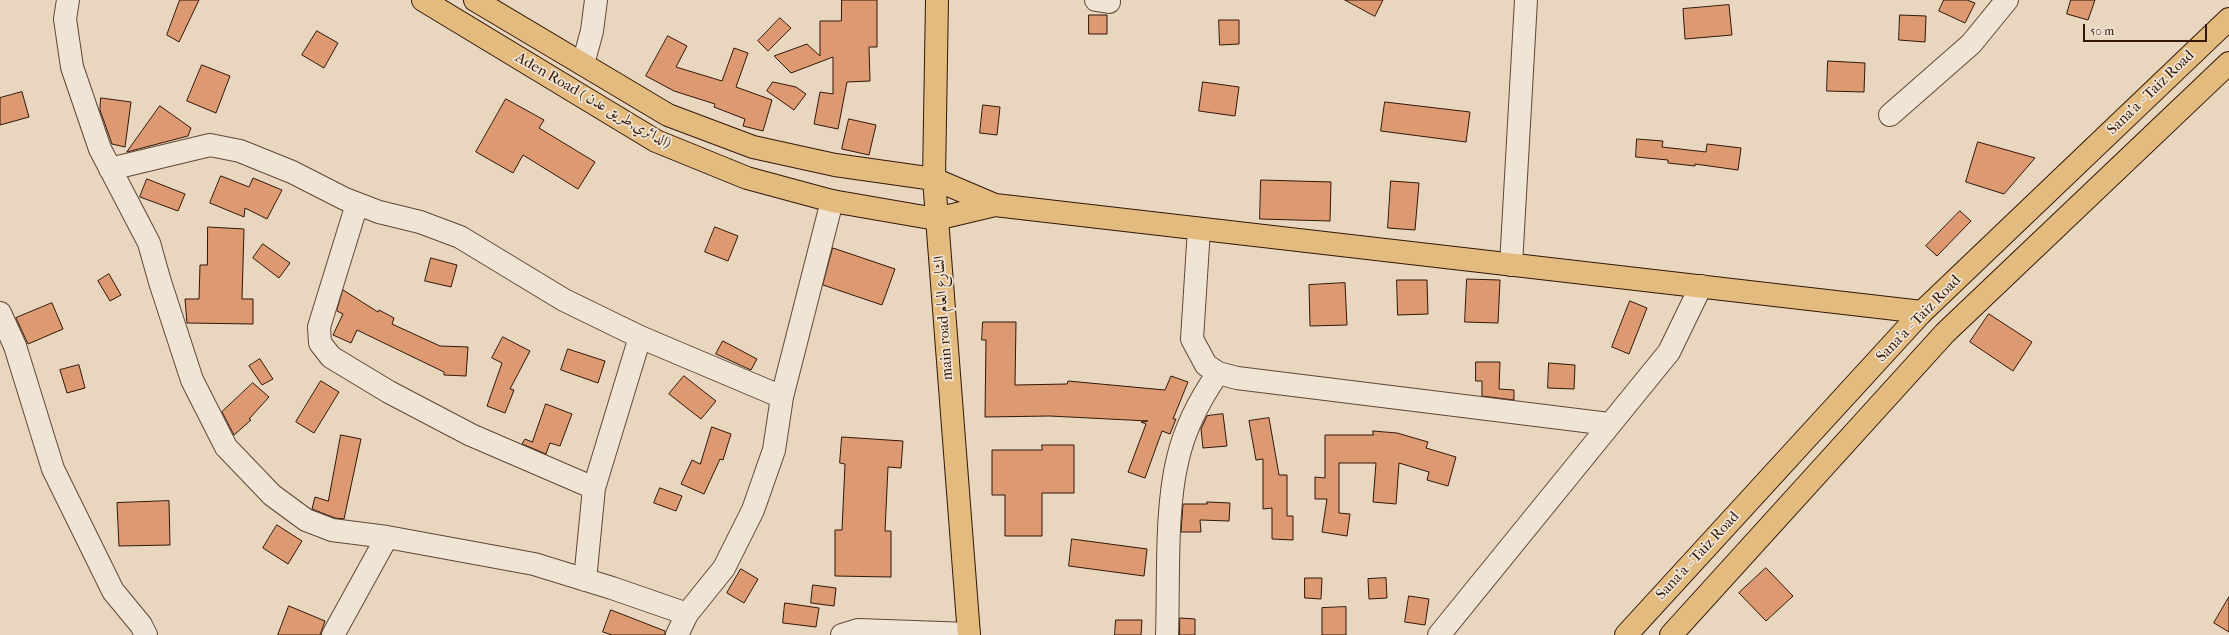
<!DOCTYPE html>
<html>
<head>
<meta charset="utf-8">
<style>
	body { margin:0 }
	#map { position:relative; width:2229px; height:635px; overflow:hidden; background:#e8d6be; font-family:"IM FELL French Canon",serif }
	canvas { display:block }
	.scale { position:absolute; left:2083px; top:24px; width:124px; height:18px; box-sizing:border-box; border:2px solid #321708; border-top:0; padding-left:5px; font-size:12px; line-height:14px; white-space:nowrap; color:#321708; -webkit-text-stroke:3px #f0e4d5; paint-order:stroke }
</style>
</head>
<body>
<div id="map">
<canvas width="2229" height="635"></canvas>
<div class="scale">50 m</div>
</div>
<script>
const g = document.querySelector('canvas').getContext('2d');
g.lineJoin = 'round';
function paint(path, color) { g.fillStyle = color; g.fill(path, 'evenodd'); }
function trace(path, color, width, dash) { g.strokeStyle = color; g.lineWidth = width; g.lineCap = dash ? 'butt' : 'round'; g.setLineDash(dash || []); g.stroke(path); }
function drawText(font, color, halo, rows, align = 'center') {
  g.font = font + ' "IM FELL French Canon",Amiri,serif'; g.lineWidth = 3.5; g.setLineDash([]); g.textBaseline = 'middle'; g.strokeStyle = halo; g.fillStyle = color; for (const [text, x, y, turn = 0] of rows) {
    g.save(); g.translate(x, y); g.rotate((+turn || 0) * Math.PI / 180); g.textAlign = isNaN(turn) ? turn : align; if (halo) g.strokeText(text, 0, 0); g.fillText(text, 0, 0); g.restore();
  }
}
const building = new Path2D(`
	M180 0H199L179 42 167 35Z
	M842 0H877V47H869L870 81 847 82 838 129 814 124 820 92 833 94V57L791 73 774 56 807 44 820 56V21H841Z
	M1345 0H1383L1375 16Z
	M1944 0H1967L1975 3 1965 23 1939 11Z
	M2071 0H2095L2088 20 2067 14Z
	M1729 5 1732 35 1685 39 1683 9Z
	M1089 15H1107V34H1089Z
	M1900 15 1926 16 1925 42 1899 40Z
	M780 18 791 28 768 51 758 41Z
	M1219 20H1239V44L1220 45Z
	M317 31 338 43 324 68 302 55Z
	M668 36 687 46 676 67 722 81 734 48 748 53 736 87 772 100 763 131 743 126 745 119 714 107 715 104 674 91 646 76Z
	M1828 61 1865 63 1864 92 1827 91Z
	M202 65 230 76 216 113 187 101Z
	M773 82 796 87 806 94 794 110 767 91Z
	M1203 82 1239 87 1235 116 1199 111Z
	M22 92 29 117 0 125V98Z
	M101 98 131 102 125 147 112 144 100 110Z
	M506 99 544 120 539 128 595 162 578 189 523 155 513 173 476 152Z
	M1385 102 1470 112 1466 142 1381 131Z
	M983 105 1000 107 997 135 980 133Z
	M160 106 191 128 188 136 127 152Z
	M849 119 876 125 869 155 842 149Z
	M1637 139 1663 141 1662 147 1706 152 1707 144 1741 148 1738 170 1695 164V166L1668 163V160L1636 157Z
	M1978 142 2035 158 2004 194 1966 182Z
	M221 176 249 187 253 178 282 190 267 219 245 208 244 217 210 203Z
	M147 179 185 194 178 211 140 197Z
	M1261 180 1331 182 1330 221 1260 219Z
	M1391 181 1419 183 1415 230 1388 228Z
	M1960 211 1971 221 1937 256 1926 246Z
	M208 227 244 229 242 299H253V324L187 323 185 299H199L200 265H207Z
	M715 227 738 236 728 261 705 252Z
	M263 244 290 263 279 278 253 258Z
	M833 248 895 269 882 305 823 285Z
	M431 258 457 265 451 287 425 281Z
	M109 274 121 295 110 301 98 281Z
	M1467 279 1500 280 1498 323 1465 322Z
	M1397 280H1427L1428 314 1398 315Z
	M1345 283 1347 325 1310 326 1309 285Z
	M343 290 378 312 379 310 394 318 392 324 440 346 468 347 466 376 444 375V372L357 330 351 343 333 335 343 314 337 311Z
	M1630 301 1647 308 1629 354 1612 347Z
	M52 303 63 329 28 344 16 318Z
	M1989 314 2032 342 2013 371 1970 342Z
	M983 322H1016L1015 385 1067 384 1068 381 1165 390 1171 376 1188 382 1173 419H1176L1170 434 1162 431 1145 478 1128 472 1146 424 1141 422 1148 421 1050 416 985 417 986 340H982Z
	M503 337 530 351 510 389 514 390 505 413 487 406 502 363 492 358Z
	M723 341 757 359 751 370 716 354Z
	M568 349 605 361 598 383 561 370Z
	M260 359 273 379 262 385 249 366Z
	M1476 362H1500L1499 389 1514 390V400L1482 396V381H1476Z
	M1549 363 1575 365 1574 389 1548 388Z
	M79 365 85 388 67 393 60 370Z
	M684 376 716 401 701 419 669 394Z
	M321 381 339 392 314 433 296 422Z
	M253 383 269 397 249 419 251 420 234 435 222 412Z
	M546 404 572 414 560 446 550 443 546 454 522 444 525 439 532 442Z
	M1223 414 1227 446 1203 448 1201 429 1207 416Z
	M1269 418 1279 475H1287V516H1293V540L1272 539V508L1263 509V459L1256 460 1249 421Z
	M712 427 731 434 723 460 720 459 704 494 681 484 692 460 700 464Z
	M1373 431 1397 433 1428 442 1426 448 1456 457 1448 486 1427 480 1429 472 1399 463 1396 504 1373 502 1376 463H1339V513L1350 514 1347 536 1322 532 1327 499H1315V477L1325 478V435H1373Z
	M341 435 361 439 344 519 335 518 312 509 315 497 328 501Z
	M842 437 903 441 901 468 888 467 885 531H891V577L835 576V530H842L845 464 840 463Z
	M1042 445H1074V493H1042V536H1005V495H992V450H1042Z
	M660 488 682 496 676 511 654 503Z
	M169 501 170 545 119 546 117 503Z
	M1207 502 1230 503 1229 521 1200 520 1201 532H1181L1183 504H1207Z
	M277 525 302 541 288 564 263 548Z
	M1072 539 1147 549 1144 576 1069 566Z
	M1766 568 1793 596 1766 621 1739 593Z
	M741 569 758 579 744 603 727 593Z
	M1305 578H1322L1321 599 1305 598Z
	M1386 578 1387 598 1369 599 1368 579Z
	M813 585 836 588 834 606 811 603Z
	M1409 596 1429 599 1425 625 1405 622Z
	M2229 597V632L2214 623Z
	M785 603 819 608 816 627 783 623Z
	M289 606 325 621 320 635H278Z
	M1346 607V635H1322V608Z
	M611 610 665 631V635H612L603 632Z
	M1180 618 1195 619V635H1180Z
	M1116 620H1142L1141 635H1115Z`);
const minor = new Path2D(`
	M68 0 65 19 72 67 100 149 149 243 160 282 192 380 226 447 272 495 306 520 332 530 387 537 534 564 612 588 687 614
	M1096 0 1109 2
	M583 64 592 31 596 0
	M1890 115 1971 44 2007 0
	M110 169 210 145 240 151 292 172 345 199 379 212 420 222 460 237 564 300 640 337 782 397
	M357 204 319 327 320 343 331 357 389 392 471 435 594 488
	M1199 229 1192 339 1206 365 1218 373 1237 378 1609 424
	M1511 265 1526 0
	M0 313 15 346 53 469 113 591 141 625 146 635
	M585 580 594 488 640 337
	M333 635 387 537
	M677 635 687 614 724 568 753 510 774 450 782 397 832 201
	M842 635 858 630 969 634
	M1167 635C1169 581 1165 510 1178 458 1185 428 1200 399 1218 373
	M1439 635 1669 352 1701 286`);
const major = new Path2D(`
	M995 205 1922 312
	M936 219 995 205 934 179 937 0`);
const highway = new Path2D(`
	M423 0 656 141 747 178 832 201 936 219
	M475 0 668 115 753 147 835 165 934 179 969 635
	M1626 635 1922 312 2229 19
	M1671 635 1945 333 2229 63`);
const streetNames = [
	["Sana'a - Taiz Road",2151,93,-44],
	["Aden Road ( الدائري,طريق عدن)",593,101,30],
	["main road الشارع العام",944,318,-94],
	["Sana'a - Taiz Road",1919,319,-46],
	["Sana'a - Taiz Road",1698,556,-47]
];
paint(building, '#dc9972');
trace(building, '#321708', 1);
trace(minor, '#604736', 24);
trace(major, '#321708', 24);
trace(highway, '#321708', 24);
trace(minor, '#f0e4d5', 22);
trace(major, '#e4bb7f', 22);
trace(highway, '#e4bb7f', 22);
drawText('15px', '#321708', '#f0e4d5', streetNames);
</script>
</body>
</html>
